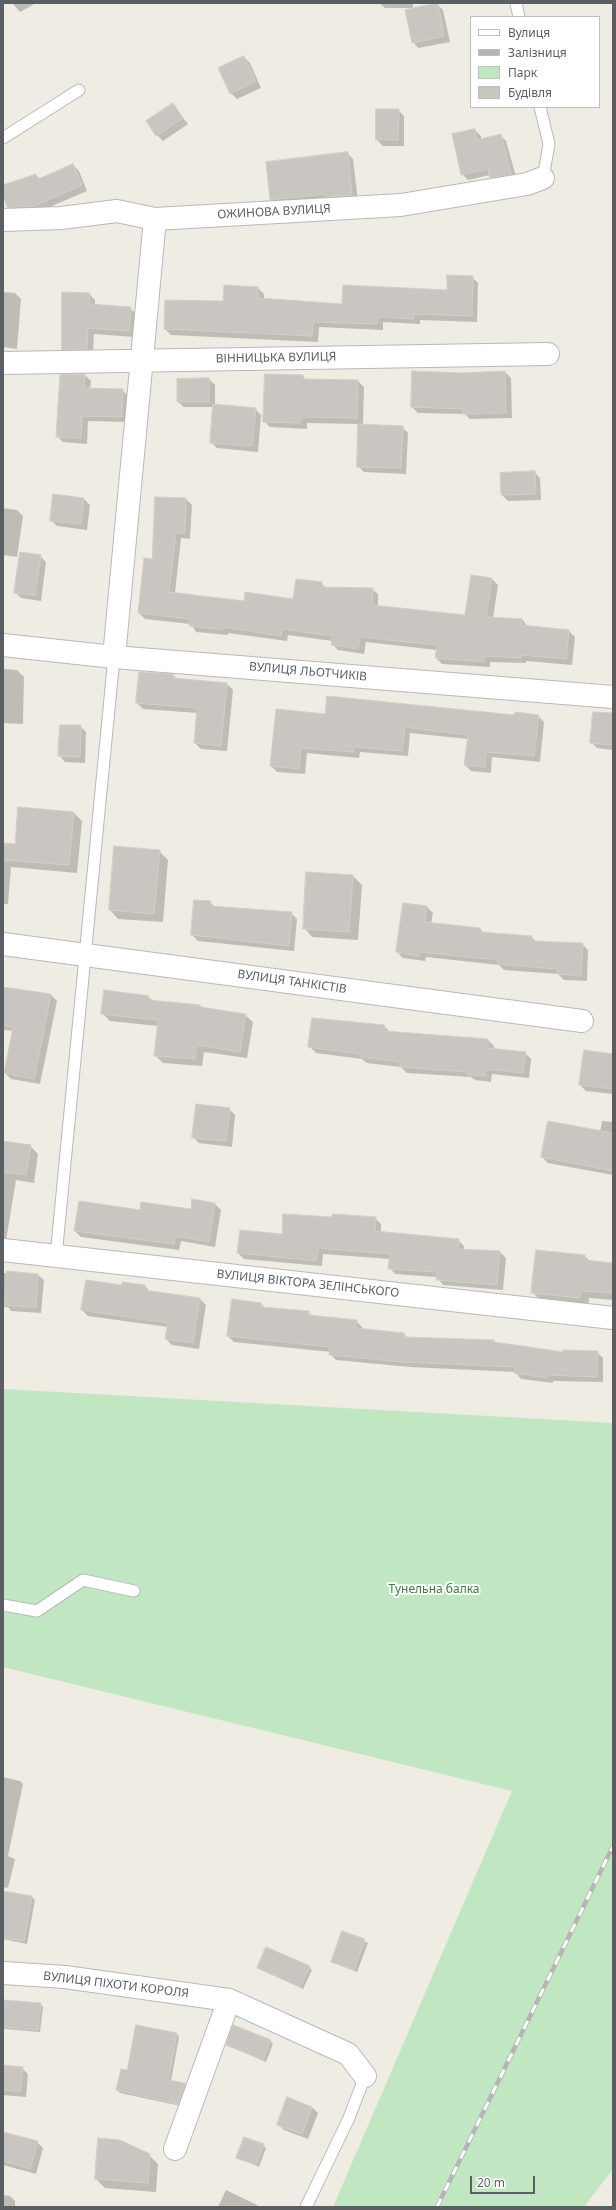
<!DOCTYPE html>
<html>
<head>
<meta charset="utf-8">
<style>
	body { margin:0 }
	#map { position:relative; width:616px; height:2210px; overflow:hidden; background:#eeece3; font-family:"Noto Sans",sans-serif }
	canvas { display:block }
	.frame { position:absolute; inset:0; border:4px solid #5b5f64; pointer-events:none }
	.legend { position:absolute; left:470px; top:16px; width:130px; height:92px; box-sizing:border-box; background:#fff; border:1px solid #bdbfc1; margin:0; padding:5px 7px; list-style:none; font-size:12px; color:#5b5f64 }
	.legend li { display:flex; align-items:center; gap:8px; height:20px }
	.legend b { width:20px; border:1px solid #bdbfc1 }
	.scale { position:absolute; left:470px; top:2176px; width:65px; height:18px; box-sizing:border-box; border:2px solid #5b5f64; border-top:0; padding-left:5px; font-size:12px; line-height:14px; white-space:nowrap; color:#5b5f64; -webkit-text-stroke:3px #fff; paint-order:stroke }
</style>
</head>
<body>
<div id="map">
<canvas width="616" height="2210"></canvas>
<div class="frame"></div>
<ul class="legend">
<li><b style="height:5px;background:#fff"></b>Вулиця</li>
<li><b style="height:5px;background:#b4b5b5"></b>Залізниця</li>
<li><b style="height:11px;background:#c0e6c2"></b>Парк</li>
<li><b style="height:11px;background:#c9c6c1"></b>Будівля</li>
</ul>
<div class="scale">20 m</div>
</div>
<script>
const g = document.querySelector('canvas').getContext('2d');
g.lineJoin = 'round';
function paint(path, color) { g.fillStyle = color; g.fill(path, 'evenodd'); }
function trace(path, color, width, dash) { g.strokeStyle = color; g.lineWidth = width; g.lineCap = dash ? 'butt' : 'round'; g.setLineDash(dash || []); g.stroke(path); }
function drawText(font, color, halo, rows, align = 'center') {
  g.font = font + ' "Noto Sans",sans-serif'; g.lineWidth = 4; g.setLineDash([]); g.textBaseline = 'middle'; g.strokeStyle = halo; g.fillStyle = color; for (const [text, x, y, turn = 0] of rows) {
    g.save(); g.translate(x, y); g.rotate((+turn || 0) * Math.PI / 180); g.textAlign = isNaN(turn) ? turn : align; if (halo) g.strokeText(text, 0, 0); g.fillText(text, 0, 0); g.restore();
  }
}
const green = new Path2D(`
	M3 1389 613 1423V2169L584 2207H333L512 1791 3 1667Z`);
const shadow = new Path2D(`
	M12 3H36L20 12Z
	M379 3H413V9L437 4 443 10 450 42 418 48 413 42 411 8H385Z
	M244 57 250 63 261 88 237 99 231 93Z
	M172 104 188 124 163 141 157 135Z
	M398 110 404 116V146H383L377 140Z
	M475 130 481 136V140L500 135 506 141 517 180 497 183 490 175 468 180 462 174Z
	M347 153 353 159 358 201 277 205 271 200Z
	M73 165 79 171 87 191 38 212 14 213 8 207 3 186 36 175 40 179Z
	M472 277 478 283 477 322 420 320V324L383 322V330L319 327 318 342 171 335 165 329 258 288 264 294V299L343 305 448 292Z
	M3 292 15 293 21 299 17 349 3 347Z
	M89 294 95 300V306L130 308 136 314 135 337 94 334 93 355H69L63 349Z
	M505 372 511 378 512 418 470 419 465 414 418 413 412 407Z
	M85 375 91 381 90 389 122 390 128 396 127 422 88 421 87 444 63 442 57 436Z
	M303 376 306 380 358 381 364 387 363 425 402 427 408 433 406 474 364 472 358 466 359 424 307 423V429L270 427 264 421Z
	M209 379 215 385V405L255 409 261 415 258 452 217 448 211 442 214 407H184L178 402Z
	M534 472 540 478 541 500 508 501 502 495 501 474Z
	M54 495 84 499 90 505 87 530 57 526 51 520Z
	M186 499 192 505 190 539 181 538 175 593 245 602 294 600 321 583 326 588 372 589 378 594V606L466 616 492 579 498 585 493 618 522 619 528 627 569 631 575 637 572 665 526 661V663L490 662V667L442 664 436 658 437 650 366 642 364 654 338 650 332 644 333 641 288 635 287 641 228 633V635L196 632 191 624 145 619 139 613 153 560Z
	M3 508 17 510 23 516 17 557 3 555Z
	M40 556 46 562 41 601 21 598 15 592Z
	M3 669 17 670 24 677 23 724 3 723Z
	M173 675 177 679 227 684 233 690 227 751 201 749 195 743 198 713 143 709 137 703Z
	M613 714V750L597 748 591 742Z
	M326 715 538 716 544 722 540 762 492 757 491 773 471 771 465 765 468 739 410 733 408 756 360 752 359 758 307 753 305 774 277 772 271 766Z
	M80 726 86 732 85 763 65 762 60 756Z
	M74 813 82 821 77 873 11 867 8 904H3V844L16 845Z
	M159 851 168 860 163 922 118 919 110 910Z
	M353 876 362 885 358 940 312 937 304 928Z
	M210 902 215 907 291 913 297 919 294 951 198 941 192 935Z
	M404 904 427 907 433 913 431 924 480 929 484 933 531 937 537 942 582 944 588 950 587 981 564 980 558 974 504 970 499 965 426 957 425 961 403 958 397 952Z
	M3 988 51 995 57 1001 40 1084 11 1079 5 1073 13 1031 3 1030Z
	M148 997 153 1001 200 1005 203 1009 245 1015 253 1022 247 1058 204 1052 202 1066 163 1063 155 1055 158 1026 110 1021 102 1013Z
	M384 1026 390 1032 488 1040 494 1046 493 1050 525 1053 531 1059 529 1078 492 1074 491 1082 475 1080 471 1077 407 1073 401 1067 367 1063 362 1059 316 1053 310 1047Z
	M613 1055V1094L586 1091 580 1085Z
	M229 1109 235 1115 232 1147 199 1143 193 1137Z
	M602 1121 613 1122V1175L548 1163 542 1157 600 1132Z
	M3 1142 30 1146 38 1154 34 1183 16 1180 6 1241H3Z
	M215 1204 221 1210 215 1247 181 1241 179 1250 81 1237 75 1231 140 1211 191 1210Z
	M333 1218H375L381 1224V1232L458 1240 464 1246V1250L500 1252 506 1258 503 1290 443 1285 437 1277 395 1274 390 1268V1259L323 1254 322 1266 244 1259 238 1253Z
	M585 1256 590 1262 613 1264V1300L589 1298 588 1306 540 1300 532 1292Z
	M3 1273 38 1275 44 1280 41 1313 11 1311 8 1307H3Z
	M145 1286 150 1292 200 1299 206 1305 199 1349 172 1345 166 1339 168 1327 88 1316 82 1310 122 1287Z
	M261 1304 265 1308 308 1312 314 1317 356 1321 362 1327V1330L404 1334 408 1338 493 1341 496 1344 564 1354 597 1352 603 1358V1382L553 1381V1383L521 1379 515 1372 410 1367 336 1360 330 1354 331 1352 234 1342 228 1336Z
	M3 1777 20 1781 23 1784 8 1856 15 1859 8 1888 3 1887Z
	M3 1892 32 1897 35 1900 27 1944 3 1939Z
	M343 1932 368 1943 357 1972 332 1962Z
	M309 1967 312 1970 303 1989 258 1968Z
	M5 2001 40 2004 43 2007 40 2032 5 2029 3 2027Z
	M177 2034 179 2037 171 2081 185 2084 188 2087 181 2106 120 2093 117 2090 127 2071Z
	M270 2041 273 2044 266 2062 227 2045Z
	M3 2066 22 2068 28 2074 26 2097 3 2095Z
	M288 2099 312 2107 318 2113 308 2139 284 2130 278 2124Z
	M3 2133 37 2142 43 2148 36 2174 3 2165Z
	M263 2145 266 2148 259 2167 238 2158Z
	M149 2155 158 2164 156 2192 105 2188 96 2179Z
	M226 2190 257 2205 259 2207H218Z
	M3 2195 10 2196 15 2201V2207H3Z`);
const building = new Path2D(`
	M438 3 444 36 412 43 405 10Z
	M244 56 256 81 230 94 218 68Z
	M173 103 183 118 156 136 146 121Z
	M376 109H399L398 140H376Z
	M475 129 477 140 501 134 511 174 490 178 488 169 461 175 452 134Z
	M348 152 352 195 326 197V194L270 200 266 162Z
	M73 164 82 185 32 207H7L3 195V185L36 174 38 179Z
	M447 275 473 276 472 316 414 314V319L378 317 377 324 313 322 312 336 164 329 165 300 223 301 224 285 258 287V298L342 304 343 285 447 290Z
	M62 292 90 293 89 304 131 307 129 331 88 328 87 349 62 350Z
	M412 371 462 373 505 371 506 413 463 414V409L411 407Z
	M85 374 84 388 123 389 122 417 82 416 81 438 56 437 60 375Z
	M265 374 303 375V379L358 380 357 418 301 417V423L263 422Z
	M209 378V402H177V379Z
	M213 404 256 408 252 446 210 443Z
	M358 424 403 426 401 468 357 467Z
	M535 471 536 494 501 495 500 473Z
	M53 494 84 498 81 524 50 521Z
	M155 497 186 498 185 533H176L169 592 244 601 245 592 293 599 296 579 322 582 321 587 373 588 372 605 465 615 471 575 492 578 486 617 522 619V625L569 630 566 659 521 655V658L485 656 484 662 435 658 437 645 360 637 358 649 331 645 333 636 282 629 281 636 223 627 222 630 189 626 190 619 138 613 144 558 152 559Z
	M20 552 41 555 35 595 14 593Z
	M139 672 173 674V678L227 683 221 746 194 743 197 708 136 703Z
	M327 696 514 715 515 712 539 715 534 756 486 752 485 767 464 765 468 735 405 727 402 751 354 747V752L301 748 299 769 270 766 276 709 325 714Z
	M593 712 613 713V745L590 743Z
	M60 725H81L80 757 58 756Z
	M18 807 74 812 69 865 3 860V843L15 844Z
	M114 846 160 850 154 914 109 910Z
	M306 872 353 875 349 932 303 929Z
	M194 900 211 901 210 906 292 912 289 946 191 935Z
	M403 903 427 906 425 922 480 928V932L532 936V941L583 943 581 976 557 974V969L497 964 498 960 420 952 419 956 396 952Z
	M3 987 51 994 34 1079 4 1073 13 1027 3 1025Z
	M104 990 149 996 148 1000 200 1005V1007L246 1014 240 1052 197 1045 195 1059 154 1056 158 1020 101 1014Z
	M312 1018 385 1025 384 1031 488 1039V1048L526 1052 523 1073 486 1069 485 1076 468 1075V1072L400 1067V1062L360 1057V1054L308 1047Z
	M584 1050 613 1054V1089L579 1085Z
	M196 1104 230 1108 226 1141 192 1138Z
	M548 1121 613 1133V1171L541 1157Z
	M3 1141 31 1145 26 1175 3 1172Z
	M192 1199 215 1203 209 1242 175 1236 174 1244 74 1231 79 1201 140 1210 141 1202 191 1209Z
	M283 1214 332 1217V1214L376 1217 375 1231 459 1239 458 1249 500 1251 497 1285 436 1280 437 1272 388 1269 390 1254 318 1248 317 1261 237 1253 240 1230 282 1234Z
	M536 1250 585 1255 584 1260 613 1263V1293L581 1291 580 1298 531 1293Z
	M7 1271 38 1274 36 1308 5 1305Z
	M86 1280 122 1285V1282L145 1285 144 1290 200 1298 193 1343 165 1339 168 1323 81 1310Z
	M232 1299 261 1303V1307L309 1311 308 1315 357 1320 356 1328 404 1333V1337L494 1340V1342L563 1352V1350L598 1351 597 1377 548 1375 547 1378 514 1373 515 1367 403 1362 329 1355 330 1347 227 1336Z
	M3 1891 32 1896 24 1941 3 1938Z
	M342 1931 365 1939 354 1970 331 1962Z
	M266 1947 310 1966 300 1987 257 1968Z
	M4 2000 41 2003 38 2030 3 2027Z
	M136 2025 177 2033 168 2080 185 2083 178 2104 116 2090 121 2069 127 2070Z
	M233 2025 271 2040 263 2060 226 2045Z
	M3 2065 23 2067 20 2092 3 2090Z
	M287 2097 312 2107 302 2134 277 2125Z
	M3 2132 38 2141 30 2169 3 2161Z
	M244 2137 264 2144 256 2165 236 2158Z
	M98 2138 120 2140 150 2154 148 2183 95 2179Z`);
const service = new Path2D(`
	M516 3 519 17
	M540 107 549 144 543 178
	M3 138 79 90
	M56 1256 114 657
	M3 1605 37 1611 83 1580 134 1591
	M306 2207 349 2118 365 2076`);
const minor = new Path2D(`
	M3 220 61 218 117 211 155 219 401 205 527 184 543 178
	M3 363 548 354
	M3 645 114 657 613 697
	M114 657 155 219
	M3 944 582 1021
	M3 1250 613 1318
	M3 1973 65 1977 229 2000 348 2054 365 2076
	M175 2149 229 2000`);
const rail = new Path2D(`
	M437 2207 613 1846`);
const streetNames = [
	["ОЖИНОВА ВУЛИЦЯ",274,212,-3],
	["ВІННИЦЬКА ВУЛИЦЯ",276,358,-1],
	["ВУЛИЦЯ ЛЬОТЧИКІВ",308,672,5],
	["ВУЛИЦЯ ТАНКІСТІВ",292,982,8],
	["ВУЛИЦЯ ВІКТОРА ЗЕЛІНСЬКОГО",308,1284,6],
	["ВУЛИЦЯ ПІХОТИ КОРОЛЯ",116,1985,7]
];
const parkNames = [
	["Тунельна балка",434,1590]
];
paint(green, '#c0e6c2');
paint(shadow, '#0003');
paint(building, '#c9c6c1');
trace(building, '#d3cec2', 1);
trace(service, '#b6b9bd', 13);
trace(minor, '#b6b9bd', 24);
trace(service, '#fff', 11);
trace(minor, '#fff', 22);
trace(rail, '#b4b5b5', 4.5);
trace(rail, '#fff', 3, [9]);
drawText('12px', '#5b5f64', '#fff', streetNames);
drawText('12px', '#35823d', '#fff', parkNames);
</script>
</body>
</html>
